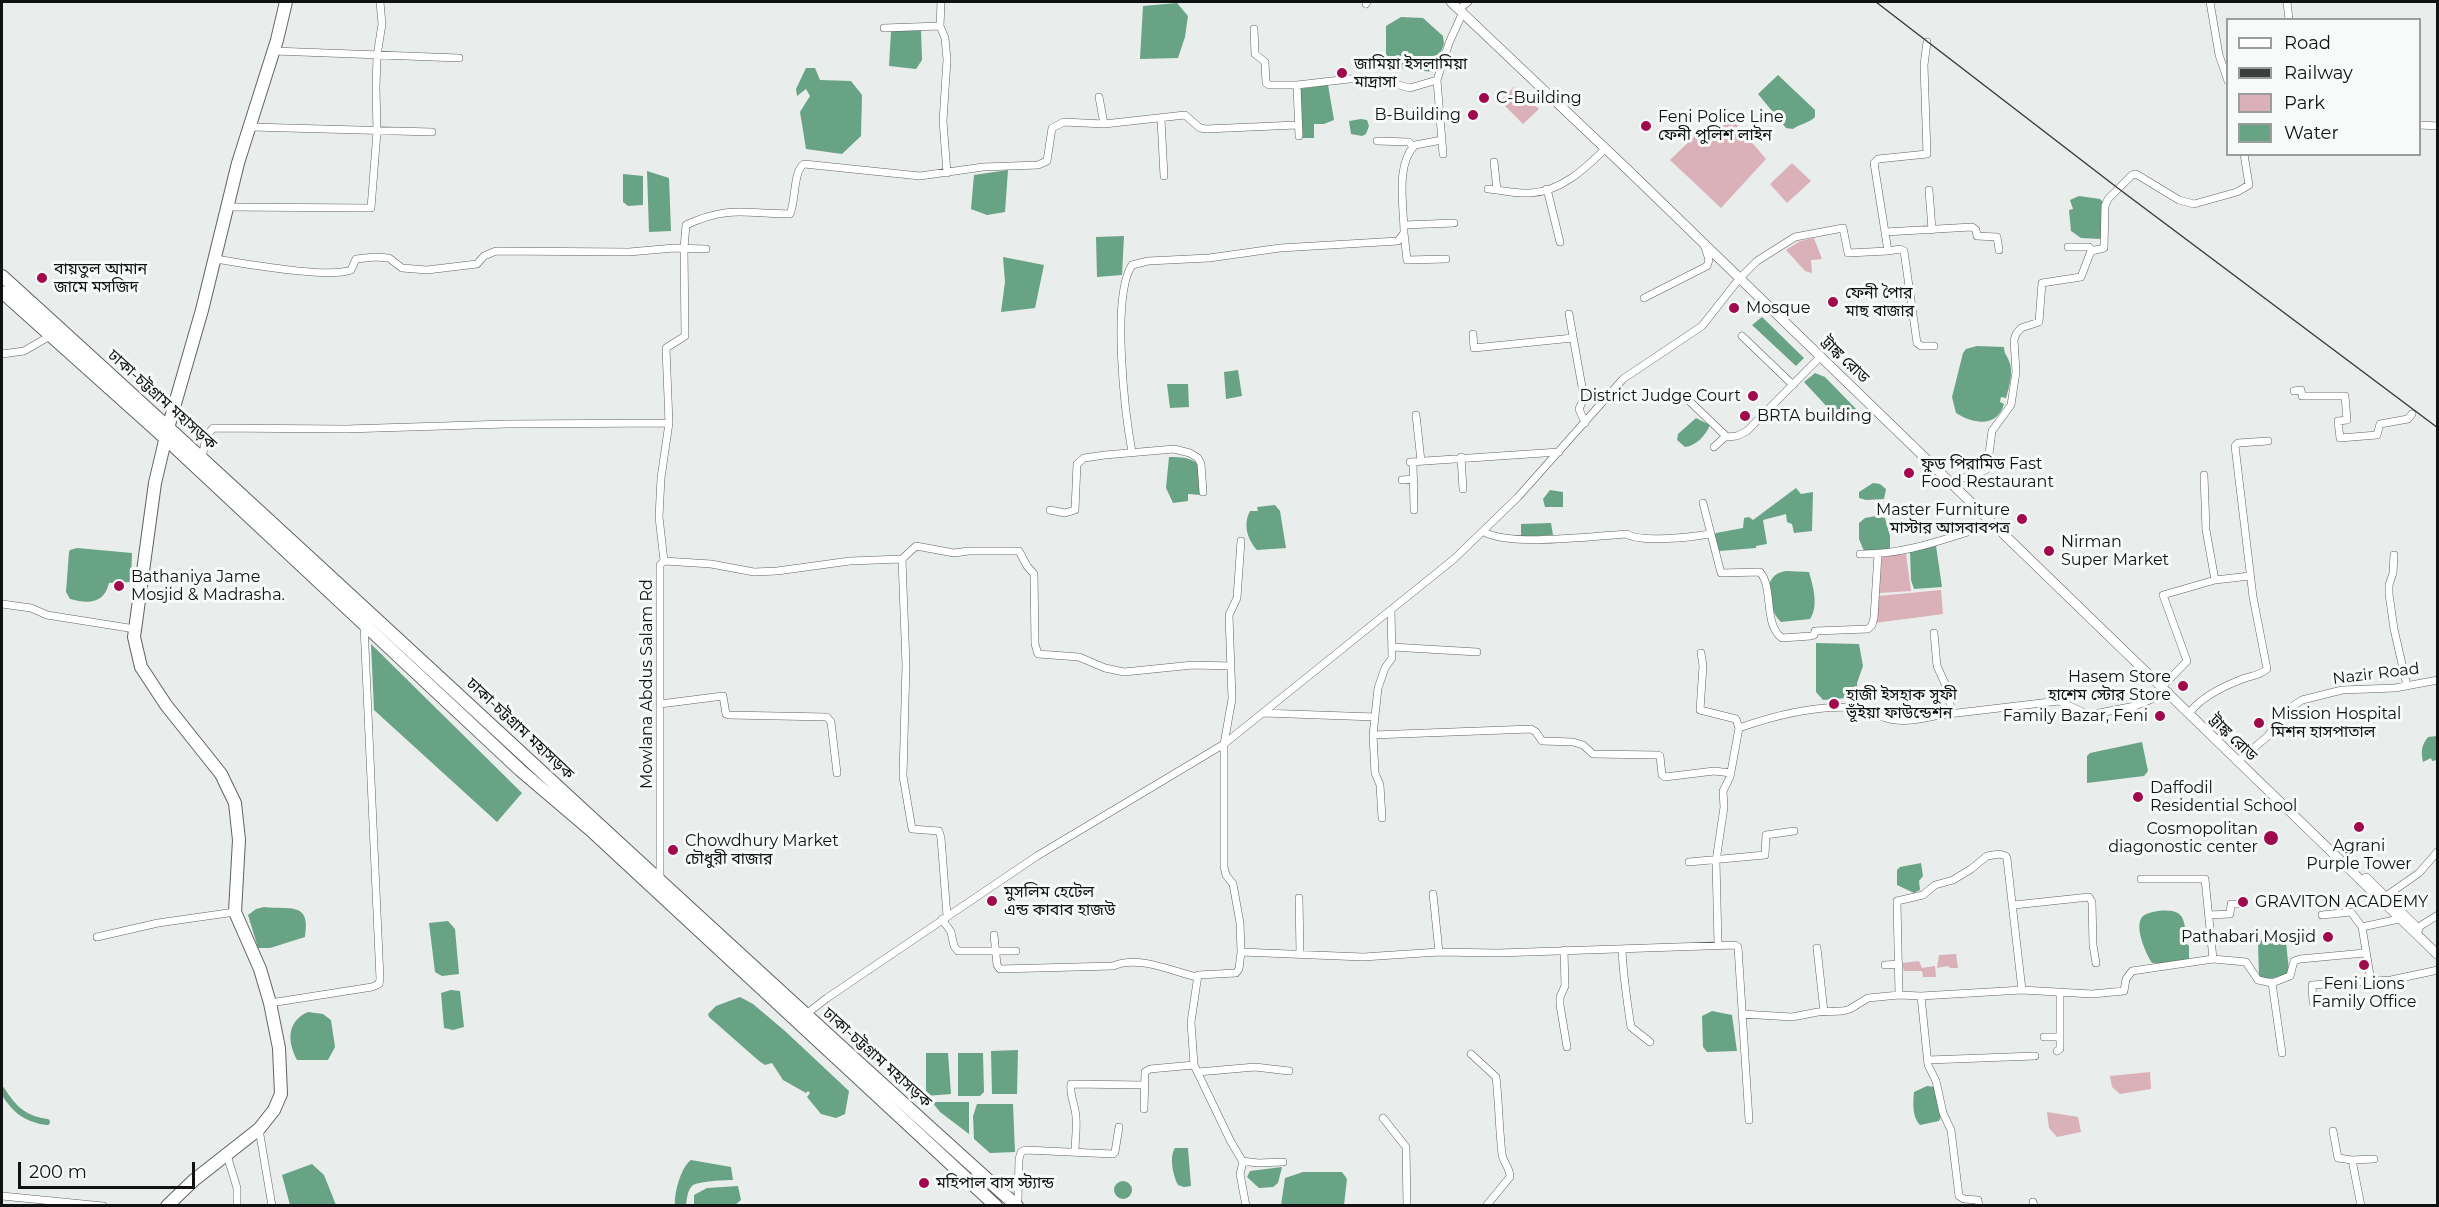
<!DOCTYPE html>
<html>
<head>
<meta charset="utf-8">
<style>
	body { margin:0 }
	#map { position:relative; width:2439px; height:1207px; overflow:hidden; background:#e9edeb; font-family:Montserrat,sans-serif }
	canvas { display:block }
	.frame { position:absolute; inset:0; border:3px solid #111212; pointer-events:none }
	.legend { position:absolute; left:2226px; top:18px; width:195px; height:138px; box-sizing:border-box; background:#f7faf8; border:2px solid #9b9d9c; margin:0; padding:8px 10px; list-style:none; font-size:18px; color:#111212 }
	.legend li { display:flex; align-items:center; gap:12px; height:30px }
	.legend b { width:30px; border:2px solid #9b9d9c }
	.scale { position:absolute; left:18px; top:1162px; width:177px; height:27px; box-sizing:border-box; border:3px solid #111212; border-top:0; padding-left:8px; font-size:18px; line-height:21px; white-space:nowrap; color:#111212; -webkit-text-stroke:4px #f7faf8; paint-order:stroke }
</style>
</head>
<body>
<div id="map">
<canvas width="2439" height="1207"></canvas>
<div class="frame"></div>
<ul class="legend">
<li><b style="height:8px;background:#fff"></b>Road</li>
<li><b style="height:8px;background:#3c3e3e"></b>Railway</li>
<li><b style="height:16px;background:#dab0b9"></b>Park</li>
<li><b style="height:16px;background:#68a386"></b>Water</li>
</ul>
<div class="scale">200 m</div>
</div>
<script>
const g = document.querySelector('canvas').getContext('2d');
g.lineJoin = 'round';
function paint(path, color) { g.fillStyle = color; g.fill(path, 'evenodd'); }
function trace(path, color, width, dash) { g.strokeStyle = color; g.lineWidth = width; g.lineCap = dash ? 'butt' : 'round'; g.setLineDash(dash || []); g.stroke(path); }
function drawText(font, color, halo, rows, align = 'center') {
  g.font = font + ' Montserrat,"Noto Sans Bengali",sans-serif'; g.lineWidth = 6; g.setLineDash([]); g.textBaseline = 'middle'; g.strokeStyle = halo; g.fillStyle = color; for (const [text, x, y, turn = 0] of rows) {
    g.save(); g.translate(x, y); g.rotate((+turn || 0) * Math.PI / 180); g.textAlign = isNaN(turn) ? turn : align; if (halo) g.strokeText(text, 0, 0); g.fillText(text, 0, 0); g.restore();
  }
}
const green = new Path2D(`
	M1514 87 1539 109 1523 124 1500 101Z
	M1723 109 1766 159 1721 208 1670 160Z
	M1792 163 1811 181 1787 203 1770 184Z
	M1814 238 1822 259 1811 260 1812 273 1805 271 1786 250 1800 241Z
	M1906 554 1911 591 1879 593 1882 557Z
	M1941 590 1943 614 1875 623 1878 596Z
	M1956 954 1958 968H1950L1948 966 1937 968 1939 955Z
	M1919 961 1922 968 1935 966 1936 977H1923L1922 971H1904L1902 963Z
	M2150 1072 2151 1089 2120 1094 2112 1087 2110 1076Z
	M2047 1112 2078 1117 2081 1132 2057 1137 2049 1128Z`);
const water = new Path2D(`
	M1177 3 1188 16 1185 37 1178 58 1140 59 1143 6Z
	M1401 17 1423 18 1443 36 1444 44 1433 72 1390 67 1386 55V26Z
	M921 30 922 60 916 69 889 66 891 31Z
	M806 68H815L820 80 851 81 862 95 861 136 842 154 806 149 800 112 810 96 806 89 797 96 796 89Z
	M1778 75 1815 110V117C1809 123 1800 124 1793 129L1786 128 1758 94Z
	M1328 85 1334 120 1324 124H1314V138H1302L1299 117V89Z
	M1361 119 1367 120 1369 126 1366 134 1362 136 1351 134 1349 121Z
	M1008 170 1005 212 987 215 971 209 974 175Z
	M647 171 669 178 671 231 649 232Z
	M623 174 643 176V205L628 206 623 202Z
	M2079 196 2100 199 2104 203 2102 239 2081 238 2071 231 2069 210 2073 209 2070 200Z
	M1124 236 1122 275 1097 277 1096 237Z
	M1003 257 1044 265 1035 308 1001 312 1005 282Z
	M1762 317 1804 358 1796 366 1752 325Z
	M1977 346 2004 347C2004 354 2007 355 2009 361 2014 372 2009 387 2006 398L2001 397 2000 402 2004 404C1997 428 1973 424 1956 413L1952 397 1963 353 1966 349Z
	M1238 370 1242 396 1226 399 1224 372Z
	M1815 373 1825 377 1858 411 1843 424 1804 382Z
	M1167 384H1188L1189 407 1170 408Z
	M1696 418 1710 425C1706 435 1696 446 1685 447L1677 440 1678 434Z
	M1169 457C1180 457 1191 457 1199 465L1201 495 1188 494V501L1173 503 1166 488Z
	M1873 483 1880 484 1886 489 1884 499 1866 500 1859 498V492Z
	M1796 488 1801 494 1813 492 1812 531 1794 533 1792 524 1787 522 1786 514 1763 520 1767 544 1756 546V548L1719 551 1713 536 1716 533 1743 528 1744 518 1749 517 1753 520Z
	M1550 490 1563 492V507H1545L1543 499Z
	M1275 505 1280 511 1286 548 1257 550C1247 539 1243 524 1250 511H1258L1257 507Z
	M1876 516 1885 518 1890 536V550L1864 551 1859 539V523L1865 518Z
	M1551 523 1553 535 1521 537V524Z
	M1936 546 1942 587 1914 589 1911 580 1910 552Z
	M77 548 132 553 131 582 109 583C104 604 88 604 70 599L66 592 69 552 70 550Z
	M1786 571 1809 572C1813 586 1819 606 1810 619L1781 622C1767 608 1760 574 1786 571Z
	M1816 643 1859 644 1863 666 1857 683 1858 697 1823 700 1816 692Z
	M371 644 522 793 497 822 374 710Z
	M2437 736V760L2432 761 2431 758 2423 762C2421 751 2421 746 2428 737Z
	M2142 742 2148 771 2144 776 2087 783V756L2090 753Z
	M1921 863 1923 876 1919 881 1920 890 1914 893 1897 885V870L1900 867Z
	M264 907C290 910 311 901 305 937L270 948H258L248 915 256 909Z
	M2158 911C2185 908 2185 919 2186 943L2189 946V959L2165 963H2152C2146 954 2133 925 2143 916 2147 913 2153 912 2158 911Z
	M448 921 455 929 459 974 442 976 435 972 429 923Z
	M2272 937H2281L2286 942 2289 971 2286 976 2265 979 2259 976 2258 943 2263 939Z
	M451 990 460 991 464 1027 453 1030 444 1028 441 993Z
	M740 997 753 1004 785 1031 849 1091 845 1114 836 1118 821 1114 807 1097 810 1093 808 1091 806 1093 783 1080 772 1063 765 1065 759 1061 709 1017 708 1014 716 1006Z
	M1712 1011 1732 1015 1737 1051 1707 1052 1703 1047 1702 1016Z
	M308 1012 323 1014 331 1020 335 1047 328 1060H297C287 1041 287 1021 308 1012Z
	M1018 1050 1017 1094H992L991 1051Z
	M926 1053H948L951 1094 926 1096Z
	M958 1053H983L984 1092 980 1096H958Z
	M1927 1086 1936 1087 1942 1114 1939 1121 1920 1125C1912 1117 1913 1103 1914 1092Z
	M932 1102H969V1134L940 1112Z
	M977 1104H1013L1015 1152 990 1153 974 1139 973 1116Z
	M1175 1148H1188L1191 1186 1184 1187 1178 1185C1173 1175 1169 1157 1175 1148Z
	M691 1160 731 1167 733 1180C726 1180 697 1181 692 1186 687 1191 687 1199 686 1205H675C674 1193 681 1167 691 1160Z
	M312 1164 324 1175 336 1205H290L282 1175Z
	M1282 1167 1278 1183 1273 1187 1259 1188 1247 1177 1250 1171Z
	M1303 1172H1342L1347 1179 1344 1205H1281L1285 1178Z
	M1114 1190a9 9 0 1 1 18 0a9 9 0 1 1-18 0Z
	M738 1186 741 1200 735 1205H694V1195L707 1188Z`);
const canal = new Path2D(`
	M2 1090C14 1109 24 1119 47 1122`);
const street = new Path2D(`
	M941 2 940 26 945 38 947 60 943 121 947 173
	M2210 2 2219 55 2228 81
	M2287 2 2289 20
	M1366 4 1367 2
	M1459 9 1468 2
	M884 28 940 26
	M1254 29 1255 54 1265 62 1266 83 1269 85H1297L1358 78 1377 79 1410 88 1437 80
	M274 51 459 58
	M1297 85 1299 136
	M1099 97 1104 124
	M1161 119 1164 176
	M2420 125 2438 126
	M251 127 432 132
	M1377 141 1409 142 1413 147
	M1443 154 1437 80 1449 43 1463 12
	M1494 162 1497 190
	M1488 189C1502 190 1516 194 1530 193 1560 192 1585 169 1605 149
	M1547 189 1560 242
	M1929 190 1932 230
	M227 207 371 208 377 132 376 88 377 56 382 24 380 2
	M1404 225 1454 223
	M1885 232 1972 227 1976 230 1977 236 1997 237 1999 250
	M1404 233 1407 260 1446 259
	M2068 247H2089L2093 251
	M1888 251 1900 249 1904 251 1917 343 1921 346H1934
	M215 259C243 263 328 279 351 270L356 259 375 257 389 258 402 268 427 270 477 264 484 256 496 251 629 252 674 248 706 249
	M1644 298 1707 266 1709 260 1705 247
	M1569 314 1584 398 1579 409 1585 423
	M1473 334 1474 348 1573 338
	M1742 336 1793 385
	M2 354 24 351 50 336
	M2294 391 2301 390 2302 396H2345L2347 420 2338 421 2340 438 2377 435 2380 424 2408 419 2412 414
	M1682 394 1727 437 1737 436 1747 431 1820 357
	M1416 415 1421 461
	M1714 447 1726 436
	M1132 452C1125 414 1111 297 1132 265L1148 261 1209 258 1280 248 1398 241 1404 233C1404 206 1395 165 1415 145L1442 140
	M1461 457 1463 489
	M202 458 206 437 213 428 346 429 507 424 669 423
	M1410 462 1559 452
	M1413 462 1414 510
	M2204 475 2206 530 2215 580
	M1402 480 1414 479
	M1950 482 1977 474 1987 469 1992 431 2011 405 2016 372 2014 340 2016 334 2021 328 2039 322 2042 283 2081 277 2091 251 2104 248 2105 206 2108 199 2132 175 2136 174 2179 200 2194 204 2237 192 2249 185 2244 154
	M1703 503 1721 573 1760 572C1774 588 1763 624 1782 638L1811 636 1814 635 1815 631 1868 629 1872 625 1874 618 1878 554
	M1050 510 1065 513 1075 510 1077 464 1084 458 1105 455 1174 449 1190 453 1198 458 1201 464 1203 492
	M1484 532C1512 547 1593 536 1627 534 1640 543 1693 537 1710 534
	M1241 541 1237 598 1229 615 1232 699 1224 744V867L1226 875 1233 884 1240 923 1241 952 1239 969 1236 973 1198 975 1191 1022 1194 1065 1231 1142 1243 1162 1240 1174 1246 1206
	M1860 554C1907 555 1949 537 1994 524
	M2394 555 2393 573 2389 585V594L2394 629 2407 686
	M902 559 906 665 903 776 912 829 939 831 941 838 947 916
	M664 561 659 517 661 478 669 423 666 348 685 336 684 248 686 225C730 205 745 214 790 214 796 201 793 171 804 164L920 176 983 167 1038 165 1047 161 1052 128 1064 122 1104 124 1185 115 1200 128 1206 129 1297 125
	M2 604 31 608 47 615 135 629
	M1934 633 1937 666 1947 688 1952 714
	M1392 647 1477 652
	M1701 653 1703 666 1700 710 1736 719 1739 728 1730 777 1723 791 1724 807 1716 861 1718 944
	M2162 687 2187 661 2163 595 2215 580 2250 576
	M660 704 723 696 726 714 729 715 827 717 831 722 837 773
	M2191 711C2203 696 2222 687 2240 680 2249 676 2260 676 2267 669L2253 597 2235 446 2238 443 2268 441
	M1263 713 1375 717
	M1739 728C1778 714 1819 704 1861 708 1871 710 1877 716 1886 718 1903 724 1923 718 1940 715L2059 701 2089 715 2135 706 2169 692
	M1373 735 1531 729 1536 732 1542 741 1573 742 1583 745 1593 754 1658 755 1660 756 1662 775 1665 777 1714 771 1731 773
	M2237 762 2268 736 2284 712 2302 700 2342 690 2395 688 2438 680
	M1382 818 1380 785 1375 773 1373 735 1378 688 1385 668 1392 658 1391 610
	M1689 862 1765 855 1766 835 1794 831
	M660 879V565L664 561 711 564 754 572 777 571 850 561 902 559 916 546 954 553 969 551H1019L1027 566 1034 574 1035 644 1038 654 1079 657 1105 668 1124 672 1193 665 1231 666
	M2141 879H2205L2213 959
	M1433 894 1439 952
	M2386 896 2419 873 2438 851
	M1299 898 1300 953
	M2014 905 2089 897 2092 902 2093 945 2096 963
	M2209 915 2230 914 2231 904H2240
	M2322 915 2351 912 2362 927 2371 981
	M942 919 951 932 954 946 958 951H1016
	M2362 927 2399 919
	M2417 928 2438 915
	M994 935 997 965 1000 969 1113 966C1139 955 1171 971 1197 977
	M97 937 158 923 235 912
	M1817 948 1824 1012
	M1622 949C1623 976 1627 1001 1631 1027L1650 1042
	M1564 950 1565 986 1560 997V1005L1567 1047
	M1241 952 1363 957 1439 952 1498 953 1735 945 1738 947 1749 1120
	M1885 965 1899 964
	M2272 983 2282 1053
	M1899 995 1897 901 1923 895 1935 885 1953 880 1971 869 1987 856 1999 854 2006 856 2007 859 2022 990
	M1921 996 1928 1065 1936 1081 1943 1113 1951 1130 1959 1196 1964 1199 1978 1200 1979 1206
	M2313 1002 2312 985 2391 980 2438 970
	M270 1003 372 987 379 984 380 979 364 625
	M1742 1014 1792 1017 1818 1012 1843 1011 1850 1009 1868 998 1899 995 1921 996 2022 990 2092 994 2124 991 2126 979 2132 971 2213 959 2246 962 2258 980 2272 983 2290 976 2294 961 2300 959 2365 953
	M805 1015 827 998 1037 856 1224 744 1454 559 1518 497 1623 379 1702 326 1739 279 1757 261 1795 237 1843 228 1848 253 1888 251 1874 163 1878 159 1927 154 1924 65 1927 42
	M2044 1037H2060
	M2057 1051 2060 1049V993
	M1471 1054 1496 1077C1499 1103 1499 1129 1502 1154 1503 1163 1510 1167 1510 1177L1486 1206
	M1928 1060 2035 1056
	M1198 1072 1255 1067 1289 1071
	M1144 1109 1145 1072 1150 1069 1194 1065
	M1383 1118 1406 1147 1407 1206
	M259 1129 272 1206
	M2333 1131 2338 1158 2352 1160 2374 1159
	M1075 1152C1075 1141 1077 1129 1076 1118 1076 1107 1069 1094 1071 1084L1144 1085
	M227 1155 237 1188V1206
	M2352 1160 2361 1206
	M1242 1161 1258 1163 1283 1162
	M2 1196 103 1206
	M1018 1200 1019 1159 1021 1152 1025 1150 1113 1154 1115 1152 1119 1127
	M2033 1202 2034 1206`);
const secondary = new Path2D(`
	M1451 2 1628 170 2438 955
	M2366 878 2418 929`);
const highway = new Path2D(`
	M2 276C342 584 675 899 1017 1206
	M2 292 165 438 520 770 594 833 996 1206
	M167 1206 194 1180 259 1129 274 1110 281 1094 279 1048 270 1003 260 969 235 912 239 840 235 803 221 774 166 705 141 667 134 637 155 483 168 428 202 310 238 163 277 40 286 2`);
const rail = new Path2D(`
	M1876 2 2119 189 2438 428`);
const markers = [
	[1342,73,6,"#a1094d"],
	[1484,98,6,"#a1094d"],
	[1473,115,6,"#a1094d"],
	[1646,126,6,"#a1094d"],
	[42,278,6,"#a1094d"],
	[1833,302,6,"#a1094d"],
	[1734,308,6,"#a1094d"],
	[1753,396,6,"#a1094d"],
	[1745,416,6,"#a1094d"],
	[1909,473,6,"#a1094d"],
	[2022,519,6,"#a1094d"],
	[2049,551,6,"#a1094d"],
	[119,586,6,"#a1094d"],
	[2183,686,6,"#a1094d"],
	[1834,704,6,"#a1094d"],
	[2160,716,6,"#a1094d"],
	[2259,723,6,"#a1094d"],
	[2138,797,6,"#a1094d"],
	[2359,827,6,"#a1094d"],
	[2271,838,8,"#a1094d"],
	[673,850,6,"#a1094d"],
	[992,901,6,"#a1094d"],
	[2243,902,6,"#a1094d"],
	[2328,937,6,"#a1094d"],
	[2364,965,6,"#a1094d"],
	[924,1183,6,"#a1094d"]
];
const poiNames = [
	["জামিয়া ইসলামিয়া",1354,64],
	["মাদ্রাসা",1354,82],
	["C-Building",1496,98],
	["B-Building",1461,115,"right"],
	["Feni Police Line",1658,117],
	["ফেনী পুলিশ লাইন",1658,135],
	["বায়তুল আমান",54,269],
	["জামে মসজিদ",54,287],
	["ফেনী পৈার",1845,293],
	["মাছ বাজার",1845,311],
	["Mosque",1746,308],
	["District Judge Court",1741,396,"right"],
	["BRTA building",1757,416],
	["ফুড পিরামিড Fast",1921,464],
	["Food Restaurant",1921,482],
	["Master Furniture",2010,510,"right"],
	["মাস্টার আসবাবপত্র",2010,528,"right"],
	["Nirman",2061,542],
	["Super Market",2061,560],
	["Bathaniya Jame",131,577],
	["Mosjid & Madrasha.",131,595],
	["Hasem Store",2171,677,"right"],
	["হাশেম স্টোর Store",2171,695,"right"],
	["হাজী ইসহাক সুফী",1846,695],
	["ভূঁইয়া ফাউন্ডেশন",1846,713],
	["Mission Hospital",2271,714],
	["মিশন হাসপাতাল",2271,732],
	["Family Bazar, Feni",2148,716,"right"],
	["Daffodil",2150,788],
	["Residential School",2150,806],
	["Cosmopolitan",2258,829,"right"],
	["diagonostic center",2258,847,"right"],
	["Chowdhury Market",685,841],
	["চৌধুরী বাজার",685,859],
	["Agrani",2359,846,"center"],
	["Purple Tower",2359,864,"center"],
	["মুসলিম হেটেল",1004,892],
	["এন্ড কাবাব হাজউ",1004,910],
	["GRAVITON ACADEMY",2255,902],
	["Pathabari Mosjid",2316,937,"right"],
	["Feni Lions",2364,984,"center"],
	["Family Office",2364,1002,"center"],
	["মহিপাল বাস স্ট্যান্ড",936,1183]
];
const streetNames = [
	["ট্রাঙ্ক রোড",1845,360,44],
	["ঢাকা-চট্টগ্রাম মহাসড়ক",162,400,42],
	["Nazir Road",2376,674,-7],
	["Mowlana Abdus Salam Rd",647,684,-90],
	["ঢাকা-চট্টগ্রাম মহাসড়ক",520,729,43],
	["ট্রাঙ্ক রোড",2233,738,44],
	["ঢাকা-চট্টগ্রাম মহাসড়ক",877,1058,42]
];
paint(green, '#dab0b9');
paint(water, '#68a386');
trace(canal, '#68a386', 6);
trace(street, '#606361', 8);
trace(secondary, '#606361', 10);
trace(highway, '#606361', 14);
trace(street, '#fff', 7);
trace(secondary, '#fff', 9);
trace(highway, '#fff', 12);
trace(rail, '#3c3e3e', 1.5);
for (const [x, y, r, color] of markers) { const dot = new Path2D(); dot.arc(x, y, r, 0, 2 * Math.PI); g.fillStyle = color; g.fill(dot); trace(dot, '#f7faf8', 2); }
drawText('16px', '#111212', '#f7faf8', poiNames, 'left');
drawText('16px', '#111212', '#f7faf8', streetNames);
</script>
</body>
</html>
